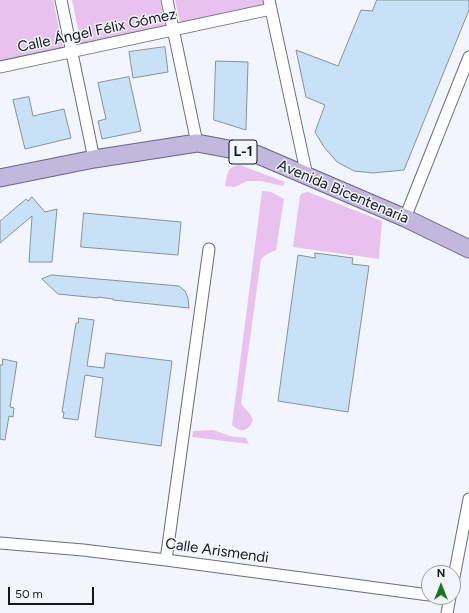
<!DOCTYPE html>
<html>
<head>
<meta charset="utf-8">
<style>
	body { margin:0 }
	#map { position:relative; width:469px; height:613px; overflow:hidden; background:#f2f5fd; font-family:Figtree,sans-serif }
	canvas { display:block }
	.north { position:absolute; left:421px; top:565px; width:40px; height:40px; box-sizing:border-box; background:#f2f5fd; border:1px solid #9a9ca2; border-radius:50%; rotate:0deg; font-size:11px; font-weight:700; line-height:16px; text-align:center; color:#15161a }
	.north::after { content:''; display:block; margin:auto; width:14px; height:18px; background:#1a7422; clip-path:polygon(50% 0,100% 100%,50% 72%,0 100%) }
	.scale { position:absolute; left:8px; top:587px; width:86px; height:18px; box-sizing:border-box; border:2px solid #15161a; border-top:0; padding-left:5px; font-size:12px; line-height:14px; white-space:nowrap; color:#15161a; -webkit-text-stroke:3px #f2f5fd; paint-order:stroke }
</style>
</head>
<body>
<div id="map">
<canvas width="469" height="613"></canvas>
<div class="north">N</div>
<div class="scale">50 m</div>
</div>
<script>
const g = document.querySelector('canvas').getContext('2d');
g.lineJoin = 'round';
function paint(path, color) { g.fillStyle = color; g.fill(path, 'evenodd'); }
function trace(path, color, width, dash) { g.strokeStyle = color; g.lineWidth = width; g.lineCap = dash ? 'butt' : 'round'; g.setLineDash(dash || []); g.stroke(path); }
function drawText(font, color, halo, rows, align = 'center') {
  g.font = font + ' Figtree,sans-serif'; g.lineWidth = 3; g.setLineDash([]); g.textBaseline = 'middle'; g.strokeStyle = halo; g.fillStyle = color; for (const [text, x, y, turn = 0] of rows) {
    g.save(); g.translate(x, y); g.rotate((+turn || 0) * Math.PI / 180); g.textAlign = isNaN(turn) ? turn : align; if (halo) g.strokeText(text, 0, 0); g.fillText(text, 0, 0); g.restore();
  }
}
const green = new Path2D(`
	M0 0H53L63 48 0 60Z
	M72 0H160L165 26 81 43Z
	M175 0H263L264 6 180 23Z
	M240 165 285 182 283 186 261 181H247L235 187 225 186C228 173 226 167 240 165Z
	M262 191 271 192 284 199 276 250 267 254 261 259 241 404 250 414 253 420C249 431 241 434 232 425Z
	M308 192 382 221 379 259 293 247 300 196 302 193Z
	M213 430 230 436 246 438 249 444 192 437 193 431Z`);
const building = new Path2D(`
	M377 0H469V10L404 170 373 173 354 171 337 162 324 147 315 132 325 105 306 97 296 50 338 66 361 10 372 11Z
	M165 47 168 72 133 78 129 52Z
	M216 61 248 62 246 130 214 120Z
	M129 77 141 131 102 139 98 121 106 119 98 83Z
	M29 97 33 116 64 109 71 138 25 149 13 100Z
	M32 197 45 212 57 209 52 262H29L32 216 0 243V221L26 199 28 201Z
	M84 213 181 222 178 255 81 247Z
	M315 253 353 258 352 264 369 266 348 412 278 401 298 255 315 258Z
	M52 275 179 286 185 291 188 298 189 308 113 300V299L98 297V298L58 294 42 279Z
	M79 318 94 320 87 366 104 368 106 353 172 361 161 446 95 437 103 378 85 375 78 420 63 418 64 412H62L76 323H78Z
	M3 359 17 362 10 407 14 408 13 417 9 416 5 440 0 439V365H2Z`);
const street = new Path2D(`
	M61 0 94 159
	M167 0 197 143
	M269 0 307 176
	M0 67 271 9
	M405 218 469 57
	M0 543 83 550 166 560 429 595
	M166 560 209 249
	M453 582 469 499
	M447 613 450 597`);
const primary = new Path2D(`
	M0 178 94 159 197 143 256 154 405 218 469 249`);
const shields = [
	[243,152,28]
];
const shieldNames = [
	["L-1",243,152]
];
const streetNames = [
	["Calle Ángel Félix Gómez",97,31,-12],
	["Avenida Bicentenaria",343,192,23],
	["Calle Arismendi",217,551,8]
];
paint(green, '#e8c1ef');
paint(building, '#c8e1f7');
trace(building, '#889198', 1);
trace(street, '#6b6e77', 13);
trace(primary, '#6b618a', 19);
trace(street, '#fff', 11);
trace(primary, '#c2b8dd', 17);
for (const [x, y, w] of shields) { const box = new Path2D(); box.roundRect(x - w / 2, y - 12, w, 24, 3); g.fillStyle = '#f2f5fd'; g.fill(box); trace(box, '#15161a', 1); }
drawText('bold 14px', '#15161a', null, shieldNames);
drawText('15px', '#15161a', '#f2f5fd', streetNames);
</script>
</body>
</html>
